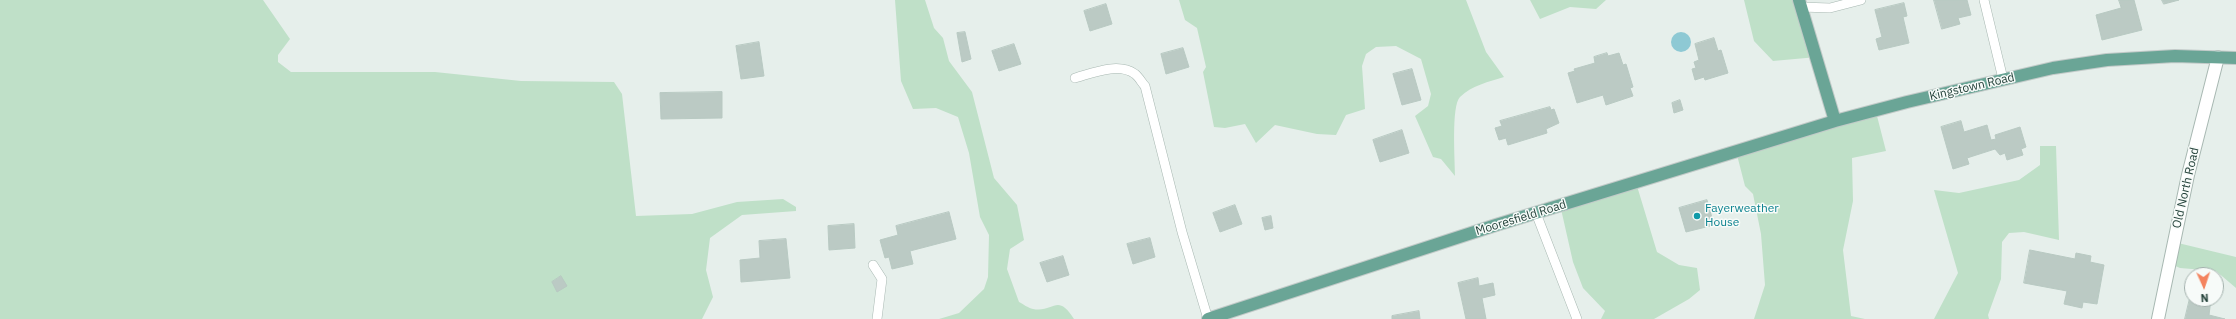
<!DOCTYPE html>
<html>
<head>
<meta charset="utf-8">
<style>
	body { margin:0 }
	#map { position:relative; width:2236px; height:319px; overflow:hidden; background:#e6efeb; font-family:"IBM Plex Sans",sans-serif }
	canvas { display:block }
	.north { position:absolute; left:2184px; top:267px; width:40px; height:40px; box-sizing:border-box; background:#f7fbf9; border:1px solid #a3b1ad; border-radius:50%; rotate:177deg; font-size:11px; font-weight:700; line-height:16px; text-align:center; color:#24423a }
	.north::after { content:''; display:block; margin:auto; width:14px; height:18px; background:#f4845f; clip-path:polygon(50% 0,100% 100%,50% 72%,0 100%) }
</style>
</head>
<body>
<div id="map">
<canvas width="2236" height="319"></canvas>
<div class="north">N</div>
</div>
<script>
const g = document.querySelector('canvas').getContext('2d');
g.lineJoin = 'round';
function paint(path, color) { g.fillStyle = color; g.fill(path, 'evenodd'); }
function trace(path, color, width, dash) { g.strokeStyle = color; g.lineWidth = width; g.lineCap = dash ? 'butt' : 'round'; g.setLineDash(dash || []); g.stroke(path); }
function drawText(font, color, halo, rows, align = 'center') {
  g.font = font + ' "IBM Plex Sans",sans-serif'; g.lineWidth = 3; g.setLineDash([]); g.textBaseline = 'middle'; g.strokeStyle = halo; g.fillStyle = color; for (const [text, x, y, turn = 0] of rows) {
    g.save(); g.translate(x, y); g.rotate((+turn || 0) * Math.PI / 180); g.textAlign = isNaN(turn) ? turn : align; if (halo) g.strokeText(text, 0, 0); g.fillText(text, 0, 0); g.restore();
  }
}
const green = new Path2D(`
	M0 0H263L290 39 278 55V62L291 72H435L521 81 614 82 622 94 636 216 692 214 737 202 783 199 796 207V211L742 215 710 238 706 270 713 297 702 319H0Z
	M895 0H925L934 28 943 38 949 61 972 92 994 178 1017 205 1024 240 1010 249 1007 269 1019 302C1023 304 1028 308 1033 309 1054 313 1057 292 1074 319H939L959 313 984 289 988 277 989 235 980 217 969 153 958 117 936 108 913 109 901 81Z
	M1179 0H1466L1486 52 1504 77C1489 82 1472 85 1460 97 1451 106 1455 161 1455 176L1441 159 1433 157 1415 116 1428 106 1431 94 1421 59 1396 46 1376 47 1366 54 1362 66 1365 109 1346 115 1336 135 1317 134 1275 125 1256 143 1245 124 1225 128 1214 127 1203 72 1206 67 1197 28 1185 20Z
	M1530 0H1606L1596 9 1570 7 1540 19Z
	M1744 0H1801L1817 57 1773 61 1754 41Z
	M1871 114 1877 116 1886 151 1852 158 1853 201 1843 250 1851 316 1865 319H1754L1765 285 1761 234 1753 194 1745 186 1737 155Z
	M2040 146H2056L2059 240 2024 232 2009 233 2002 242 2001 279 1988 315 1989 319H1934L1958 273 1934 190 1959 193 2019 180 2040 165Z
	M1637 186 1657 252 1679 265 1697 268 1700 290 1689 299 1654 319H1601L1605 311 1583 288 1573 262 1561 209Z
	M2178 243 2236 257V288L2216 271 2180 268 2173 265Z`);
const water = new Path2D(`
	M1671 42a10 10 0 1 1 20 0a10 10 0 1 1-20 0Z`);
const building = new Path2D(`
	M1934 0H1967L1971 15 1958 18 1960 24 1942 29Z
	M2119 0H2134L2142 30 2102 40 2096 15 2121 8Z
	M2162 0H2179L2164 4Z
	M1904 3 1907 16 1903 17 1909 43 1879 50 1876 39 1882 37 1875 10Z
	M1106 4 1112 24 1090 31 1084 11Z
	M965 32 971 59 962 62 957 33Z
	M1714 38 1718 51 1721 50 1728 73 1705 80 1704 77 1695 80 1692 69 1696 68 1694 62 1699 60 1695 44Z
	M759 42 764 76 741 79 736 46Z
	M1014 44 1021 64 999 71 992 51Z
	M1183 48 1189 67 1166 74 1161 54Z
	M1607 53 1608 56 1619 53 1623 65 1626 64 1633 87 1630 88 1633 96 1606 105 1603 95 1577 103 1568 73 1575 71 1574 69 1595 63 1594 57Z
	M1412 69 1421 100 1402 105 1393 74Z
	M722 92V118L661 119 660 93Z
	M1680 100 1683 110 1674 113 1672 103Z
	M1550 107 1551 110 1554 109 1559 123 1546 129 1547 133 1508 145 1506 138 1499 140 1495 128 1502 126 1500 121Z
	M1961 121 1964 132 1987 125 1991 140 1996 139 1995 135 2020 127 2026 147 2021 149 2023 155 2007 160 2005 153 2000 155 1995 149 1967 158 1969 164 1953 169 1941 127Z
	M1402 130 1409 153 1380 162 1373 140Z
	M1707 200 1714 225 1686 232 1679 208Z
	M1235 205 1242 224 1220 232 1213 213Z
	M949 212 956 239 910 251 913 264 892 269 889 257 885 258 880 240 898 235 896 226Z
	M1271 216 1273 228 1265 230 1262 218Z
	M854 224 855 248 829 250 828 226Z
	M1150 238 1155 257 1133 264 1127 244Z
	M786 239 790 278 741 282 740 260 760 258 759 241Z
	M2030 250 2075 259 2076 253 2091 256 2090 262 2104 265 2097 304 2083 302 2082 308 2064 304 2067 291 2024 283Z
	M1063 256 1069 275 1047 282 1040 263Z
	M561 276 567 286 557 292 552 282Z
	M1478 278 1479 286 1493 283 1495 295 1482 298 1486 319H1466L1458 283Z
	M2191 293 2192 299H2211L2209 315 2225 319H2185Z
	M1419 311 1420 319H1392V316Z`);
const service = new Path2D(`
	M1984 0 2003 79
	M1801 7 1830 8 1861 0
	M1075 78C1093 73 1118 62 1135 74 1139 77 1142 83 1145 86L1182 232 1208 319
	M1536 213 1577 319
	M873 265 882 279 877 319`);
const tertiary = new Path2D(`
	M2158 319 2188 175 2218 57`);
const primary = new Path2D(`
	M1799 0 1835 121
	M1208 319 1496 225 1835 121 1907 102 2053 68 2107 60 2175 56 2236 58`);
const markers = [
	[1697,216,4,"#0f9aa8"]
];
const streetNames = [
	["Kingstown Road",1972,87,-13],
	["Old North Road",2186,188,-77],
	["Mooresfield Road",1521,218,-17]
];
const cultureNames = [
	["Fayerweather",1705,209],
	["House",1705,223]
];
paint(green, '#bfe0c8');
paint(water, '#8ec9d4');
paint(building, '#bbcac4');
trace(building, '#b8c9c2', 1);
trace(service, '#a8b8b2', 10);
trace(tertiary, '#a8b8b2', 14);
trace(primary, '#c2cac8', 14);
trace(service, '#fff', 9);
trace(tertiary, '#fff', 12);
trace(primary, '#6aa596', 12);
for (const [x, y, r, color] of markers) { const dot = new Path2D(); dot.arc(x, y, r, 0, 2 * Math.PI); g.fillStyle = color; g.fill(dot); trace(dot, '#f7fbf9', 1.5); }
drawText('12px', '#24423a', '#f7fbf9', streetNames);
drawText('12px', '#0d838f', '#f7fbf9', cultureNames, 'left');
</script>
</body>
</html>
